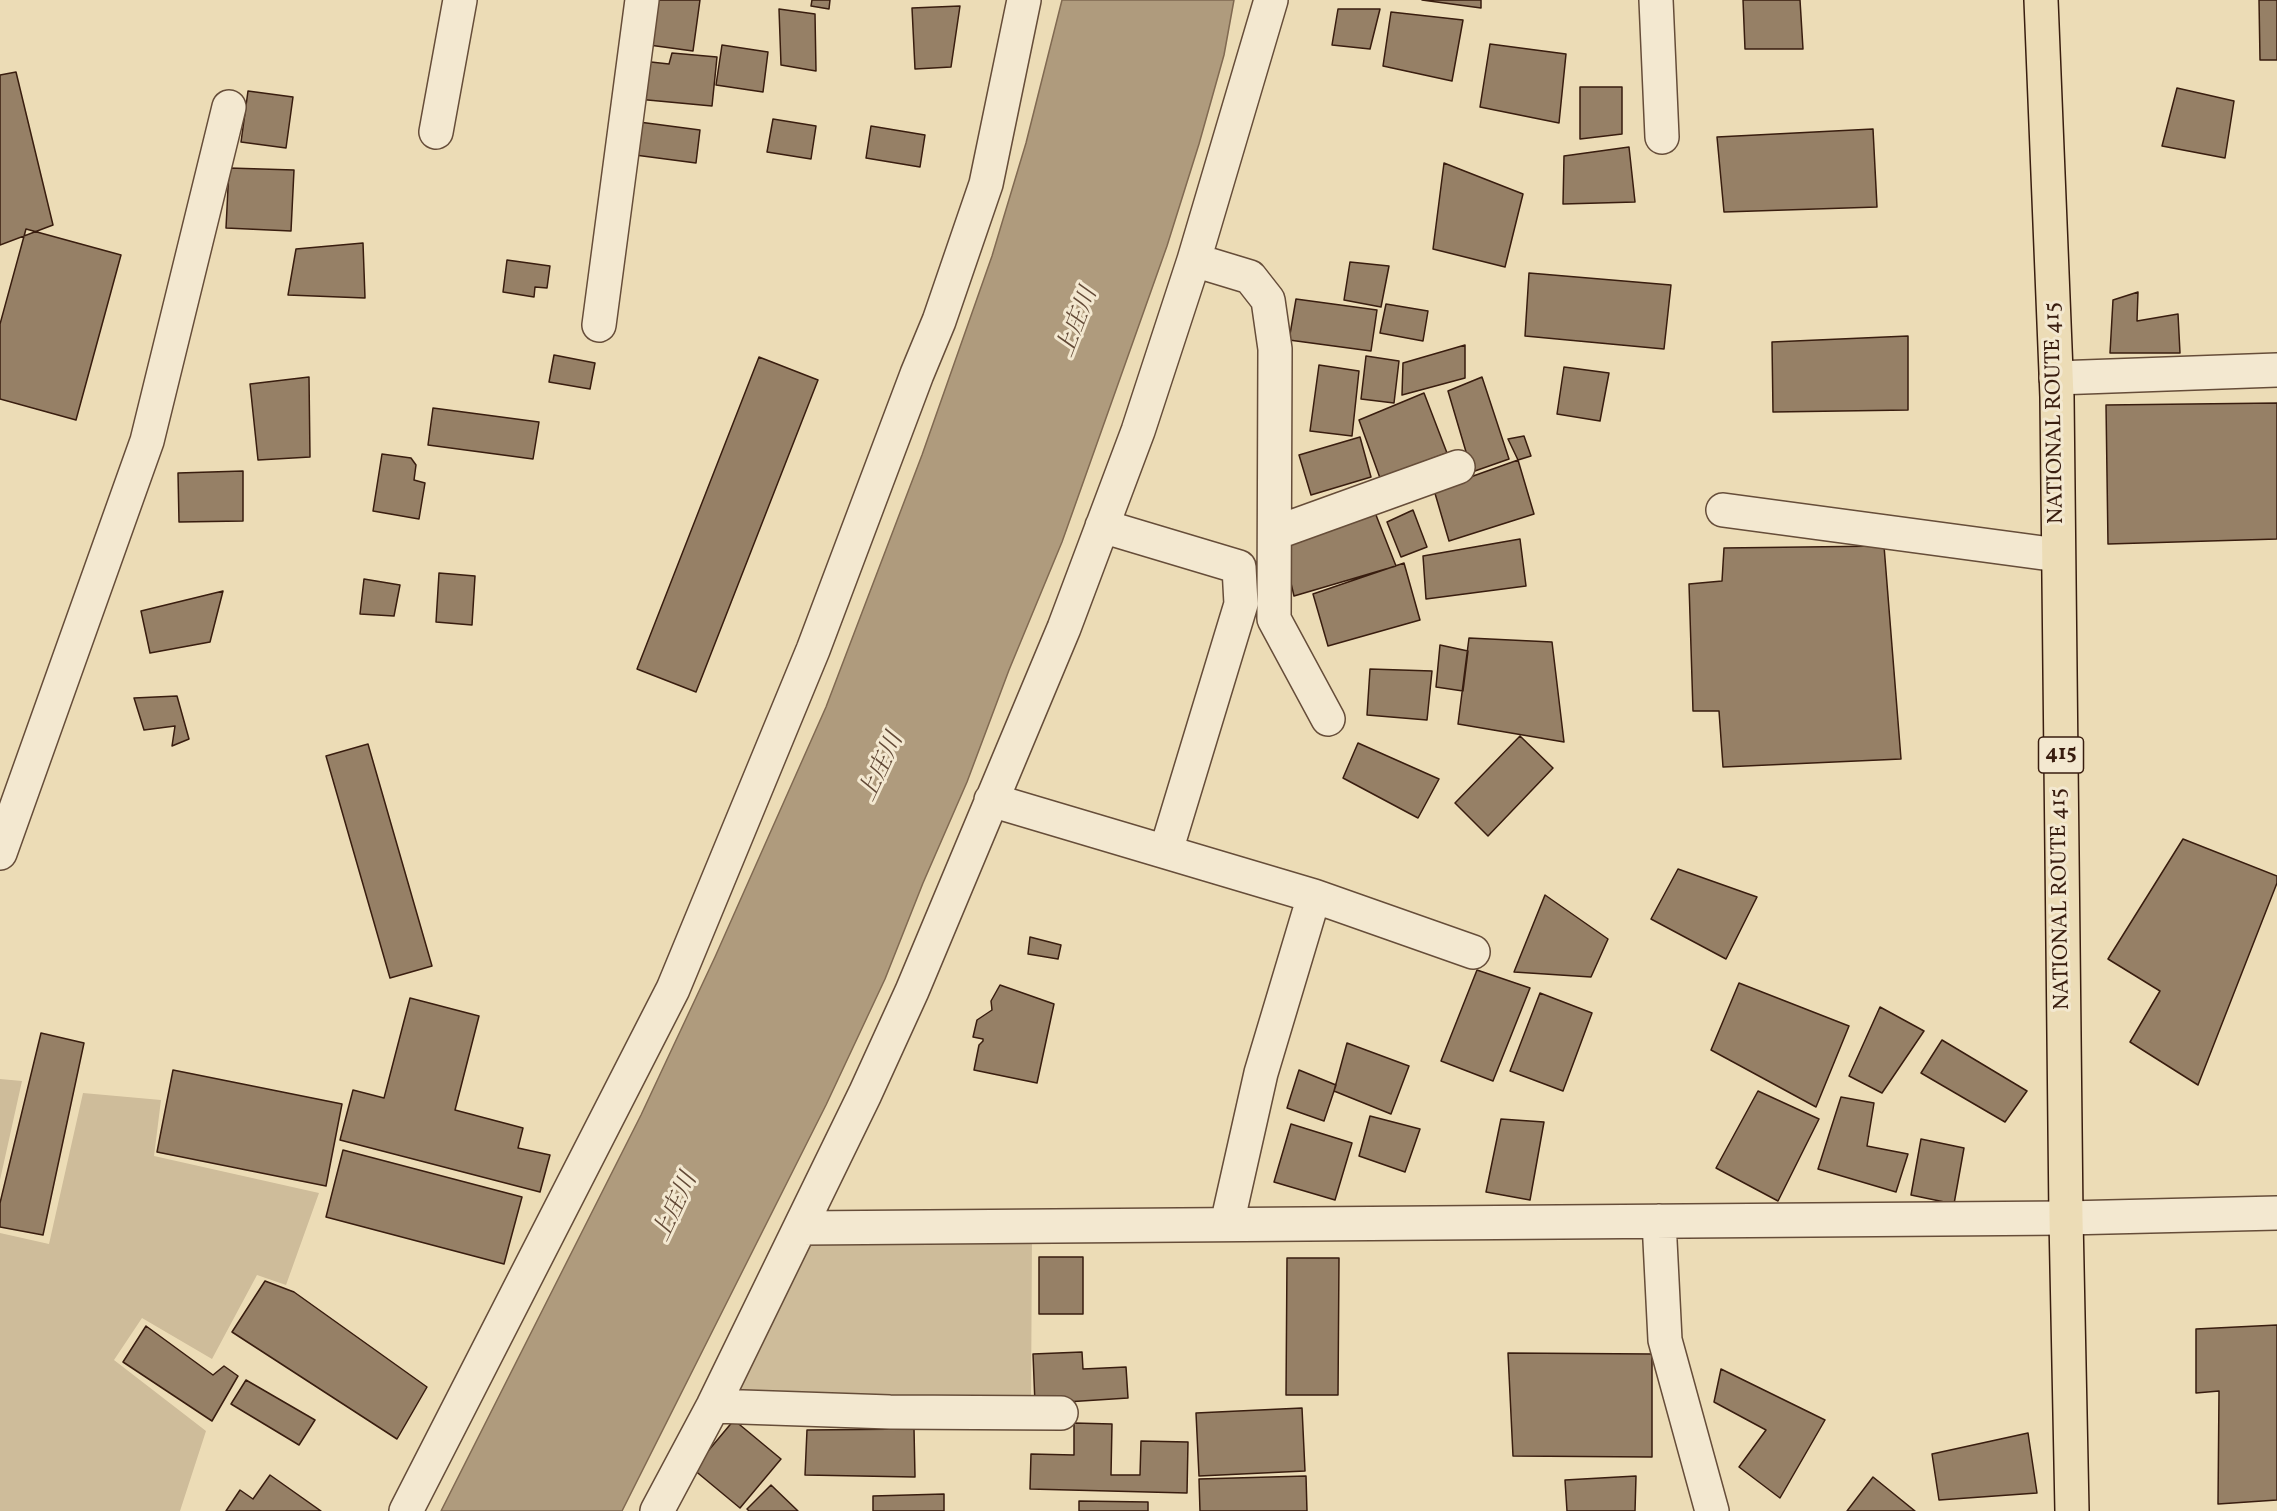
<!DOCTYPE html>
<html>
<head>
<meta charset="utf-8">
<style>
	body { margin:0 }
	canvas { display:block; background:#ecdcb6 }
</style>
</head>
<body>
<canvas width="2277" height="1511"></canvas>
<script>
const g = document.querySelector('canvas').getContext('2d');
g.lineJoin = 'round';
function paint(path, color) { g.fillStyle = color; g.fill(path, 'evenodd'); }
function trace(path, color, width, dash) { g.strokeStyle = color; g.lineWidth = width; g.lineCap = dash ? 'butt' : 'round'; g.setLineDash(dash || []); g.stroke(path); }
function drawText(font, color, halo, rows, align = 'center') {
  g.font = font + ' Vollkorn,"Noto Serif JP",serif'; g.lineWidth = 6; g.setLineDash([]); g.textBaseline = 'middle'; g.strokeStyle = halo; g.fillStyle = color; for (const [text, x, y, turn = 0] of rows) {
    g.save(); g.translate(x, y); g.rotate((+turn || 0) * Math.PI / 180); g.textAlign = isNaN(turn) ? turn : align; if (halo) g.strokeText(text, 0, 0); g.fillText(text, 0, 0); g.restore();
  }
}
const green = new Path2D(`
	M0 1079 22 1081 0 1180Z
	M83 1093 161 1100 154 1156 319 1193 286 1285 257 1275 212 1359 142 1318 114 1360 206 1431 180 1511H0V1233L49 1244Z
	M1032 1233 1031 1406 722 1401 803 1234Z`);
const water = new Path2D(`
	M1062 0H1234L1224 55 1199 144 1167 246 1062 542 1009 670 967 782 923 883 885 979 826 1105 622 1511H441L641 1115 715 957 826 707 922 455 992 256 1026 143Z`);
const building = new Path2D(`
	M655 0H700L693 51 649 45Z
	M812 0H830L829 9 811 6Z
	M1422 0H1481V8Z
	M1743 0H1800L1803 49H1745Z
	M2259 0H2277V60H2260Z
	M960 6 951 67 915 69 912 8Z
	M779 9 815 14 816 71 781 65Z
	M1338 9H1380L1370 49 1332 45Z
	M1391 12 1463 20 1452 81 1383 66Z
	M1490 44 1566 54 1559 123 1480 107Z
	M722 45 768 52 763 92 716 85Z
	M672 53 717 57 712 106 637 99 642 61 669 64Z
	M16 72 53 225 0 245V75Z
	M1580 87H1622V134L1580 139Z
	M2177 88 2234 101 2225 158 2162 146Z
	M248 91 293 97 286 148 241 142Z
	M773 119 816 126 811 159 767 152Z
	M639 122 700 130 696 163 635 155Z
	M871 126 925 135 920 167 866 158Z
	M1873 129 1877 207 1724 212 1717 137Z
	M1629 147 1635 202 1563 204 1564 156Z
	M1444 163 1523 194 1505 267 1433 249Z
	M229 168 294 170 291 231 226 228Z
	M26 229 121 255 76 420 0 399V324Z
	M363 243 365 298 288 295 296 249Z
	M507 260 550 266 547 288 535 287 534 297 503 292Z
	M1350 262 1389 266 1381 307 1344 300Z
	M1529 273 1671 285 1664 349 1525 336Z
	M2138 292 2137 321 2178 314 2180 353H2110L2113 300Z
	M1296 299 1377 310 1371 351 1289 340Z
	M1386 304 1428 311 1423 341 1380 333Z
	M1908 336V410L1773 412 1772 342Z
	M1465 345V378L1402 395 1403 363Z
	M554 355 595 363 590 389 549 382Z
	M1366 356 1399 361 1394 403 1361 399Z
	M759 357 818 380 696 692 637 669Z
	M1319 365 1359 371 1352 436 1310 431Z
	M1564 367 1609 373 1600 421 1557 414Z
	M309 377 310 457 258 460 250 384Z
	M1482 377 1509 459 1472 472 1448 391Z
	M1424 393 1447 453 1380 478 1359 420Z
	M2277 403V539L2108 544 2106 405Z
	M433 408 539 422 533 459 428 445Z
	M1524 436 1531 456 1518 460 1508 439Z
	M1360 437 1371 477 1311 495 1299 455Z
	M382 454 411 458 416 465 414 480 425 483 419 519 373 511Z
	M1518 460 1534 514 1449 541 1434 490Z
	M243 471V521L179 522 178 473Z
	M1374 510 1396 566 1294 596 1282 545Z
	M1413 510 1427 547 1401 557 1387 522Z
	M1520 539 1526 586 1426 599 1423 556Z
	M1884 546 1901 759 1723 767 1719 711H1693L1689 584 1722 581 1724 548Z
	M1404 563 1420 620 1328 646 1313 594Z
	M439 573 475 576 472 625 436 622Z
	M364 579 400 585 394 616 360 614Z
	M223 591 210 642 150 653 141 611Z
	M1469 638 1552 642 1564 742 1458 724Z
	M1440 645 1468 651 1463 691 1436 687Z
	M1370 669 1432 671 1427 720 1367 715Z
	M177 696 189 739 172 746 175 726 144 730 134 698Z
	M1520 736 1553 768 1488 836 1455 803Z
	M1358 743 1439 779 1418 818 1343 778Z
	M368 744 432 966 390 978 326 756Z
	M2183 839 2277 876V883L2198 1085 2130 1042 2160 991 2108 959Z
	M1678 869 1757 897 1726 959 1651 919Z
	M1545 895 1608 939 1591 977 1514 972Z
	M1030 937 1061 945 1058 959 1028 954Z
	M1477 970 1530 988 1493 1081 1441 1061Z
	M1739 983 1849 1026 1816 1107 1711 1050Z
	M1000 985 1054 1004 1037 1083 974 1070 979 1045 983 1041V1039L973 1037 977 1020 992 1010 991 1001Z
	M1540 993 1592 1013 1563 1091 1510 1071Z
	M410 998 479 1016 455 1110 523 1128 518 1148 550 1155 540 1192 340 1140 353 1090 384 1098Z
	M1880 1007 1924 1031 1882 1093 1849 1076Z
	M41 1033 84 1043 43 1235 0 1227V1203Z
	M1942 1040 2027 1091 2005 1122 1921 1073Z
	M1347 1043 1409 1066 1391 1114 1334 1091Z
	M173 1070 342 1104 326 1186 157 1152Z
	M1299 1070 1336 1085 1324 1121 1287 1108Z
	M1758 1091 1819 1119 1778 1201 1716 1168Z
	M1841 1097 1874 1103 1867 1146 1908 1154 1896 1192 1818 1169Z
	M1370 1116 1420 1129 1405 1172 1359 1156Z
	M1501 1119 1544 1122 1530 1200 1486 1192Z
	M1291 1124 1352 1143 1335 1200 1274 1182Z
	M1921 1139 1964 1148 1954 1204 1911 1195Z
	M343 1150 522 1197 504 1264 326 1217Z
	M1039 1257H1083V1314H1039Z
	M1287 1258H1339L1338 1395H1286Z
	M265 1281 294 1292 427 1387 397 1439 232 1332Z
	M2277 1325V1500L2218 1504 2219 1391 2196 1393V1329Z
	M146 1326 213 1375 224 1366 238 1376 212 1421 123 1362Z
	M1082 1352 1083 1369 1126 1367 1128 1398 1035 1404 1033 1354Z
	M1508 1353 1652 1354V1457L1513 1456Z
	M1721 1369 1825 1420 1780 1498 1739 1467 1766 1430 1714 1402Z
	M246 1380 315 1420 299 1445 231 1404Z
	M1302 1408 1305 1471 1199 1476 1196 1413Z
	M734 1420 781 1459 740 1508 693 1469Z
	M1074 1423 1112 1424 1111 1475H1140L1141 1441 1188 1442 1187 1493 1030 1489 1031 1454 1074 1455Z
	M914 1429 915 1477 805 1475 807 1430Z
	M2028 1433 2037 1493 1939 1500 1932 1454Z
	M270 1475 321 1511H226L240 1490 253 1499Z
	M1306 1476 1307 1511H1200L1199 1479Z
	M1636 1476 1635 1511H1567L1565 1480Z
	M1873 1477 1915 1511H1847Z
	M771 1485 798 1511H749L747 1509Z
	M944 1494V1511H873V1496Z
	M1079 1501 1148 1502V1511H1079Z`);
const minor = new Path2D(`
	M1656 0 1662 137
	M436 132 460 0
	M1194 260 1250 277 1268 300 1275 349 1274 619 1328 719
	M599 325 642 0
	M2056 378 2277 370
	M1723 510 2058 555
	M1102 526 1239 567 1241 604 1166 851
	M1275 533 1458 467
	M991 800 1314 896 1473 952
	M0 853 147 441 229 107
	M1659 1221 1665 1340 1712 1511
	M1227 1224 1261 1073 1314 896
	M801 1228 2066 1218 2277 1213
	M713 1406 890 1412 1061 1413
	M406 1511 673 989 813 650 917 374 939 321 986 184 1024 0
	M657 1511 713 1406 865 1094 912 991 1064 628 1138 431 1194 260 1271 0`);
const highway = new Path2D(`
	M2041 0 2057 397 2066 1218 2072 1511`);
const shields = [
	[2061,755,45]
];
const shieldNames = [
	["415",2061,755]
];
const streetNames = [
	["NATIONAL ROUTE 415",2056,413,-91],
	["NATIONAL ROUTE 415",2062,899,-91]
];
const waterNames = [
	["上庄川",1079,323,-69],
	["上庄川",883,768,-65],
	["上庄川",677,1208,-65]
];
paint(green, '#cebc9a');
paint(water, '#af9b7d');
trace(water, '#806951', 1.5);
paint(building, '#968066');
trace(building, '#391d0f', 1.5);
trace(minor, '#664d39', 36);
trace(highway, '#391d0f', 36);
trace(minor, '#f3e8d0', 33);
trace(highway, '#ecdcb6', 33);
for (const [x, y, w] of shields) { const box = new Path2D(); box.roundRect(x - w / 2, y - 18, w, 36, 4.5); g.fillStyle = '#f3e8d0'; g.fill(box); trace(box, '#391d0f', 1.5); }
drawText('bold 21px', '#391d0f', null, shieldNames);
drawText('22px', '#391d0f', '#f3e8d0', streetNames);
drawText('italic 24px', '#624936', '#f3e8d0', waterNames);
</script>
</body>
</html>
